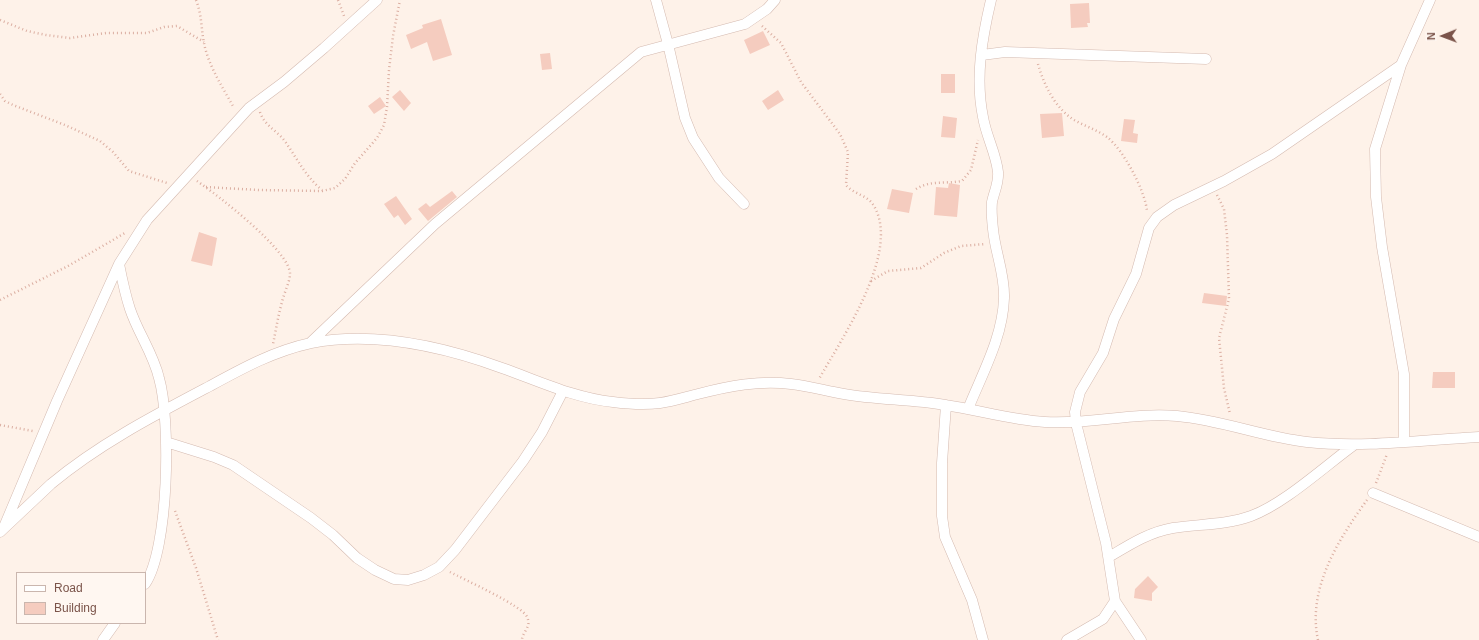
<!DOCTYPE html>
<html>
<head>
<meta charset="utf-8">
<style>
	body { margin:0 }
	#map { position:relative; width:1479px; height:640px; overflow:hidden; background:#fef2e9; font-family:Arial,sans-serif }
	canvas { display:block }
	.legend { position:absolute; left:16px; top:572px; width:130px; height:52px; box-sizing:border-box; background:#fff7f1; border:1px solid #cab6ae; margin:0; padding:5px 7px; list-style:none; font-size:12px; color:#7b544a }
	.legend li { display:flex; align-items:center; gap:8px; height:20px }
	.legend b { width:20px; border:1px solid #cab6ae }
	.north { position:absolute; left:1423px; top:16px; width:40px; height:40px; -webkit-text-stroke:3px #fff7f1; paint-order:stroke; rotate:269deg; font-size:11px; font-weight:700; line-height:16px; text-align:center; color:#7b544a }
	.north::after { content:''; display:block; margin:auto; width:14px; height:18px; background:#7b544a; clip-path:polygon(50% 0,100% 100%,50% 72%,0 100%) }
</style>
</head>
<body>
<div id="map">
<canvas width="1479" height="640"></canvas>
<ul class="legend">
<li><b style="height:5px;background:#fff"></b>Road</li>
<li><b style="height:11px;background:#f5ccbf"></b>Building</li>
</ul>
<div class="north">N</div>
</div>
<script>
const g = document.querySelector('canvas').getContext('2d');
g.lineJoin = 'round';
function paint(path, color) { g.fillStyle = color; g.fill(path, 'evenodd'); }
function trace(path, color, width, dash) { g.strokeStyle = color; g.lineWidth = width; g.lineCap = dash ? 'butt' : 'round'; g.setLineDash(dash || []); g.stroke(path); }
const building = new Path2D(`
	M1089 3 1090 23H1087L1088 27 1071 28 1070 4Z
	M441 19 452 55 433 61 427 42 411 49 406 35 423 28 422 25Z
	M763 31 770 45 750 54 744 40Z
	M550 53 552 69 542 70 540 54Z
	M941 74H955V93H941Z
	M400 90 411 103 404 111 392 97Z
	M778 90 784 100 768 110 762 101Z
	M380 97 386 106 374 114 368 106Z
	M1062 113 1064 136 1042 138 1040 114Z
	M943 116 957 118 955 138 941 137Z
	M1124 119 1135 120 1133 133 1138 134 1137 143 1121 141Z
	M949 183 960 185 957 217 934 215 936 187 948 188Z
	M892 189 913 193 909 213 887 209Z
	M452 191 457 197 428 221 418 209 426 203 430 207Z
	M396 196 412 219 405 225 398 215 394 218 384 204Z
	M199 232 217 238 212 266 191 261Z
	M1204 293 1227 296 1226 306 1202 303Z
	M1433 372H1455V388H1432Z
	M1148 576 1158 587 1152 593V601L1134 598 1135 589Z`);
const path = new Path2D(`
	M196 0C202 15 201 28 204 43 208 65 223 88 234 108
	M338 0 344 16
	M0 20 27 31 46 35 70 38 106 33H147L164 27 177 26 204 42
	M762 26 781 43 801 82 840 134 848 152 846 185C853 194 868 195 874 206 901 252 842 338 819 379
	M1038 64C1044 85 1055 108 1074 120 1085 126 1097 130 1107 137 1123 149 1146 192 1147 212
	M0 94 5 101 13 105 65 125 100 141 113 152 129 171 167 183
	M260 112C264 125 276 130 284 140 297 158 305 176 322 190
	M197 181C216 194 292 252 290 275 289 284 284 293 282 302 278 316 276 330 273 344
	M206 187 258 190 322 191 335 188 345 179 355 163 377 138 384 125 387 107 389 70 393 36 400 0
	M916 189C930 180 946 184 962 181L971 170 978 140
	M1217 195 1224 209 1227 235 1229 299 1219 338 1224 388 1230 414
	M871 281 888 271 921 268 944 253 961 246 985 244
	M0 300 68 266 125 233
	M0 425 33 431
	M1376 483 1387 454
	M175 511 196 568 218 640
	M450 572C463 579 523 606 527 617 532 627 522 632 522 640
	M1318 640C1307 589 1338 540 1367 500`);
const minor = new Path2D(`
	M656 0 668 44 685 118 693 138 719 178 744 204
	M982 55 1005 52 1206 59
	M119 264C122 279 125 294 130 309 138 333 153 353 159 378 171 420 169 549 145 584
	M310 343 435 224 641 52 745 24 767 9 775 0
	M946 405 942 463V516L945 537 972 600 983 640
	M968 409C982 374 1003 337 1004 298 1005 274 995 252 993 229 992 220 991 211 992 202 994 192 999 183 998 172 996 153 986 136 983 117 975 78 982 38 991 0
	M166 442 214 457 233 465 311 518 333 535 357 558 375 570 394 579 408 580 424 575 439 567 455 550 523 461 542 432 563 391
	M1404 442V374L1382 247 1376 197 1375 149 1401 65 1430 0
	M1373 493 1479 537
	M4 527 57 401 119 264 147 220 249 108 284 82 324 48 377 0
	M0 532C17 516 34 500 51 484 99 444 155 415 210 386 243 368 274 351 311 343 374 331 442 346 502 368 539 381 574 398 613 402 629 404 645 405 660 403 673 401 686 397 698 394 729 386 759 380 791 384 809 386 826 391 844 394 878 400 912 399 945 405 979 410 1011 420 1045 422 1090 425 1133 412 1177 416 1222 420 1263 437 1307 442 1364 448 1422 440 1479 437
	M1109 557C1129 545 1149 532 1173 528 1199 524 1226 525 1251 516 1284 504 1325 466 1354 445
	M103 640 115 623
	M1067 640 1103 619 1115 601
	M1141 640 1115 601 1106 543 1076 423 1075 412 1080 392 1103 353 1114 319 1136 274 1149 228 1157 217 1174 205 1224 181 1272 154 1401 65`);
paint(building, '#f5ccbf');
trace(minor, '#d4bab0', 11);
trace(path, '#dbaea1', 2.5, [1, 3]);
trace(minor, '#fff', 10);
</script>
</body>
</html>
